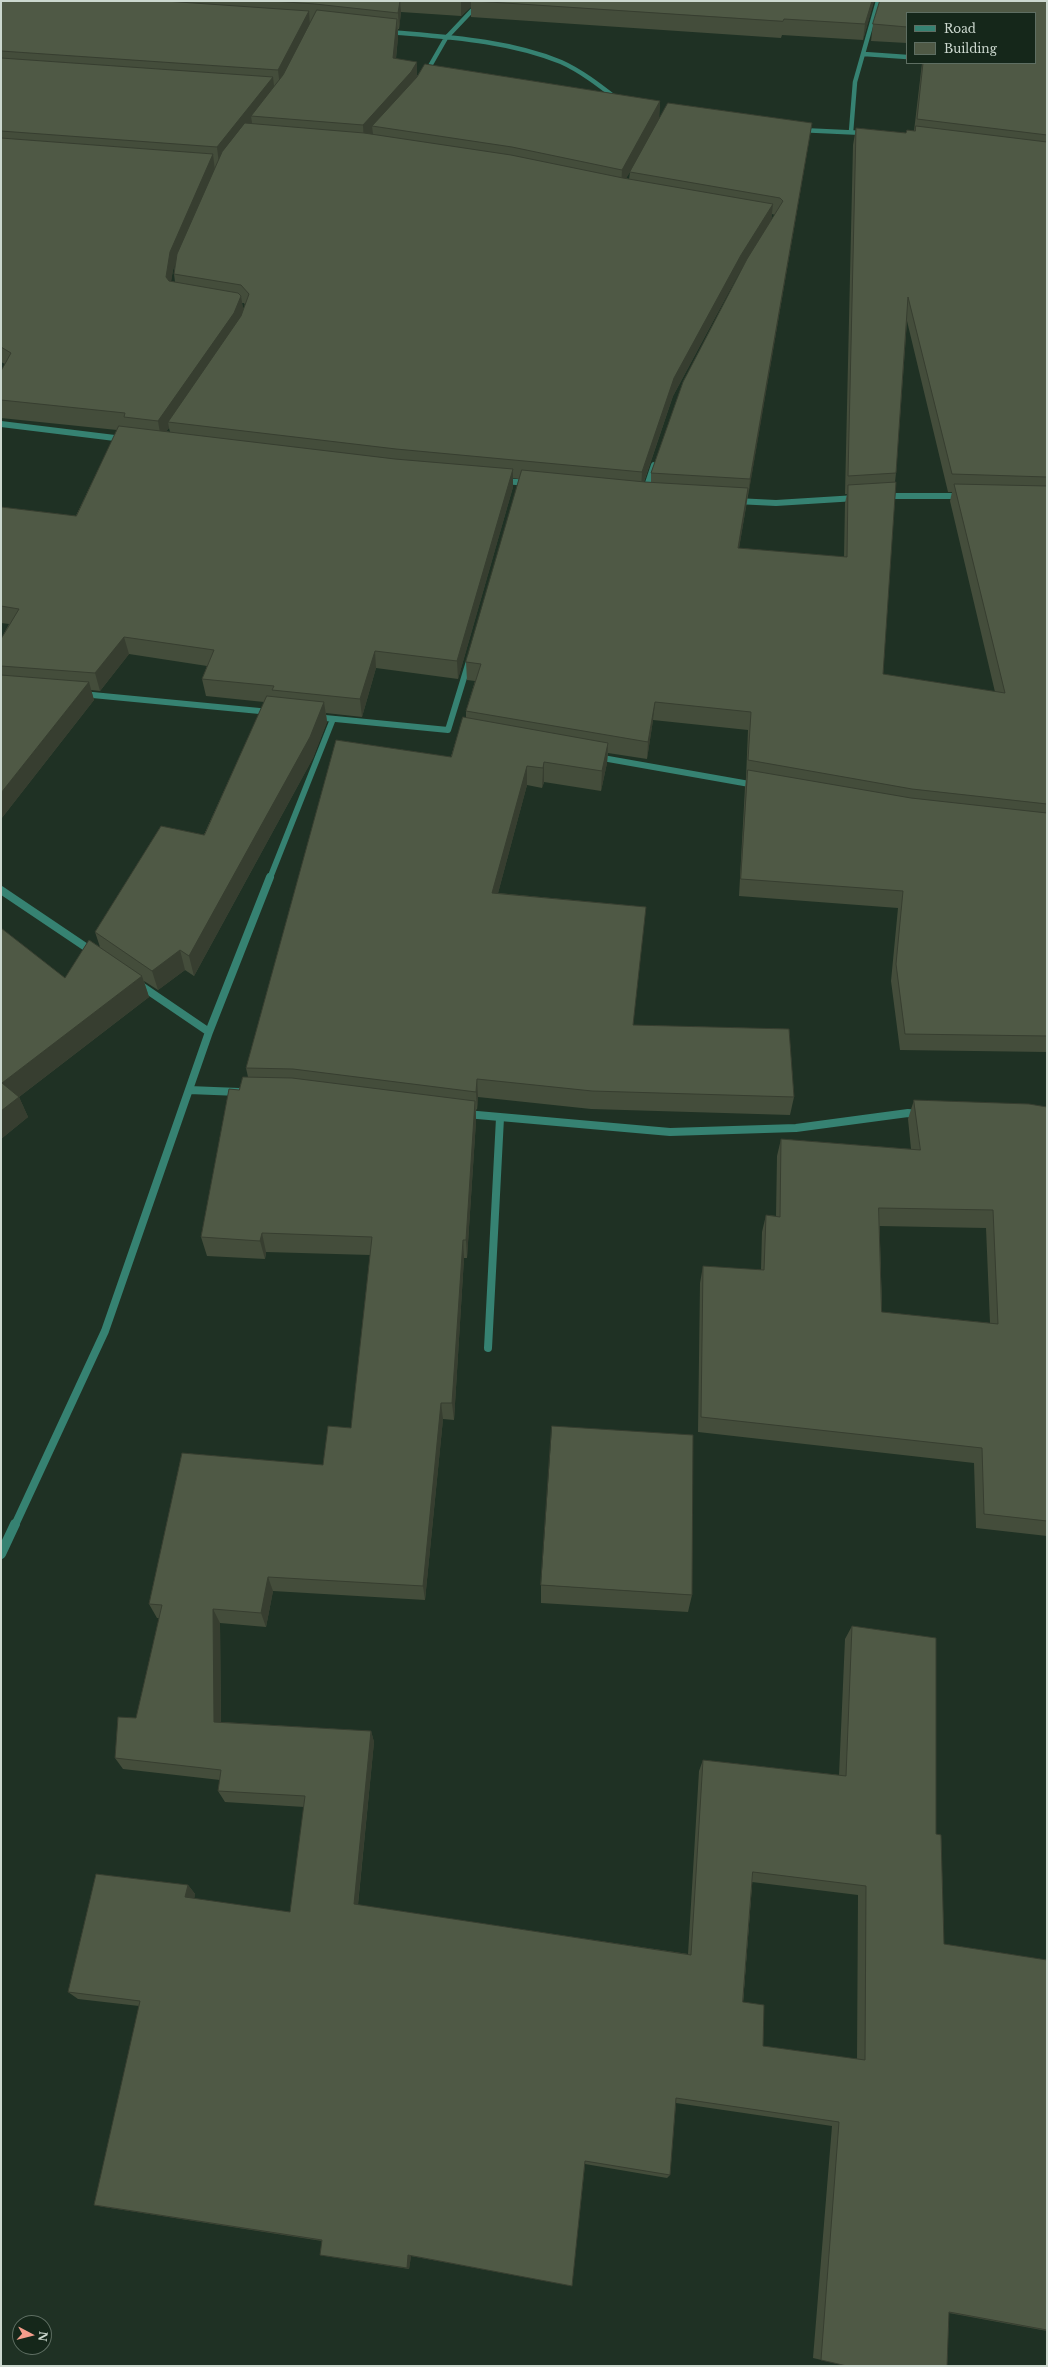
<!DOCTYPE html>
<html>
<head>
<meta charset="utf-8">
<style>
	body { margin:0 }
	#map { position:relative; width:1048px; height:2367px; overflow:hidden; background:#1f3124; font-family:"Libre Baskerville",serif }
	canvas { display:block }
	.frame { position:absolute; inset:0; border:2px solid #ccd8cf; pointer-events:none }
	.legend { position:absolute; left:906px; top:12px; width:130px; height:52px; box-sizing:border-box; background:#15271a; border:1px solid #5e6e62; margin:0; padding:5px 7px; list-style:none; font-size:12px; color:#ccd8cf }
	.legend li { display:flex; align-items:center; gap:8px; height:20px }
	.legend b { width:20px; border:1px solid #5e6e62 }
	.north { position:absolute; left:12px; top:2315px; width:40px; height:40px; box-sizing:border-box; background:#15271a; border:1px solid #5e6e62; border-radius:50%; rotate:97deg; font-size:11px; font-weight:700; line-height:16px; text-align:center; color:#ccd8cf }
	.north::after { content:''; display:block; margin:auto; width:14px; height:18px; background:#f49d8b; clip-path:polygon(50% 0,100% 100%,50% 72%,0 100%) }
</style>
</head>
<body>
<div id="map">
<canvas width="1048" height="2367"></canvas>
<div class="frame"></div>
<ul class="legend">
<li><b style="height:5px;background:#368272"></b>Road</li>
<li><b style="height:11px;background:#4f5945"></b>Building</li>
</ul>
<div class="north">N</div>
</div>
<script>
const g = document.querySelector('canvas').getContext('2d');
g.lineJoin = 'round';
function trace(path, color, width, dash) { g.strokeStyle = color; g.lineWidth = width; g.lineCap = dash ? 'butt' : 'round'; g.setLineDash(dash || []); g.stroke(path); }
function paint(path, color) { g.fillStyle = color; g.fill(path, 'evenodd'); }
const service = new Path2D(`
	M488 1348 500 1118`);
const minorFar3 = new Path2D(`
	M389 32C446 37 507 40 561 62 581 71 599 85 617 99
	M864 54 907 57
	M426 73 446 38 481 1
	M800 130 864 133
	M851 132 855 82 878 1`);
const minorFar2 = new Path2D(`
	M1 424 123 439
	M503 481 529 483
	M645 492 654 465
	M885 496H962
	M736 501 776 503 856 498
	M82 694 270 712
	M315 717 448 730 470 658
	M597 757 755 785
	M270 878 333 719`);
const minorFar1 = new Path2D(`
	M1 890 93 952
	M137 983 209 1032
	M189 1090 239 1092
	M466 1114 670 1132 796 1128 908 1113 920 1114
	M15 1525 105 1331 209 1032 270 877`);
const minor = new Path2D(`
	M1 1554 15 1524`);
const wall = new Path2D(`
	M1 1H874L863 40 782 35 781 38 471 17V7L461 16 401 12 399 29H398V37L396 59 417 62V76L425 64 660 101 659 119 653 130 668 103 812 123 809 141 739 548 844 557 845 503 847 494H845L853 145 856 128 906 133 907 130 914 131 922 63H1035V13H907V43L871 41 873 24 880 1H1047V1052L900 1050 891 981 898 908 739 896 745 787 746 778 748 730 653 720 647 759 608 753 607 763 601 791 544 782 542 788 527 785 498 893 646 907 633 1025 789 1029 794 1097 790 1115 591 1109 478 1097 477 1110 476 1109V1121L467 1258H464L454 1420 443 1419 425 1600 273 1591 266 1627 220 1623 221 1722 371 1731 374 1742 358 1905 688 1954 699 1771 703 1760 839 1775 845 1639 852 1626 936 1638V1834L941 1835 944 1944 1047 1960V2331L949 2313 947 2366H847L813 2358 832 2126 676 2103 670 2175 667 2178 585 2164 572 2286 411 2256 409 2269 325 2256 320 2255 322 2241 104 2207 94 2205 139 2006 78 1999 68 1992 96 1874 188 1885 195 1894 194 1899 290 1912 304 1807 225 1802 218 1791 220 1780 123 1769 115 1758 118 1717 136 1718 159 1618H157L149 1604 182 1453 323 1465 328 1426 351 1428 370 1255 266 1252 265 1259 207 1256 201 1237 229 1089 239 1090 243 1077H248L246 1068 336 740 451 757 463 717 466 718V711L475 681 467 680 466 662 519 479 513 478V487L458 679 376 668 362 717 326 713 327 722 313 758 194 976 185 970 158 990 144 981 149 997 19 1097 28 1117 1 1139V928L65 978 89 940 100 947 95 932 161 826 204 835 264 702 206 696 202 679 207 666 129 654 100 691 91 690 94 700 1 819V639L9 624 1 623V507L76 516 117 430 1 418V371L5 364 1 362ZM630 172 629 179 626 178ZM772 214 775 215 771 221ZM175 263 174 274 175 282 171 281 173 270ZM745 263 683 382 651 473V482H644L673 396 739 273ZM242 303H244L245 305 243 309ZM907 321 948 492H952L950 501 995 692 883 674 896 482H895L896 473ZM169 428 170 432 166 431ZM752 1882 858 1895 857 2059 763 2046 764 2005 743 2002Z
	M914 1100 1047 1107V1536L976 1528 974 1463 698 1432 700 1283 703 1266 761 1270 762 1232 766 1215 776 1216 777 1156 781 1139 911 1149 908 1119ZM879 1226 986 1228 990 1323 882 1312Z
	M541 1585 692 1595 688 1612 541 1603Z`);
const shadedWall = new Path2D(`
	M400 1 401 12 399 29 398 13Z
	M461 1H471V7L461 16Z
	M872 1H874L863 40 865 24Z
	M309 11 310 27 280 87 278 70Z
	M397 19 398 37 394 76 393 58Z
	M417 62V80L372 126 373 134 364 143 363 125Z
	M273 77 275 94 251 116 252 123 219 164 217 147Z
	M660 101 659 119 621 188 622 170Z
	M812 123 809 141 748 497 750 479Z
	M213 154 215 171 173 270 169 295 166 277 170 252Z
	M773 204 771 222 739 273 673 396 641 490 642 472 674 378 741 255Z
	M241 296 244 314 168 422 169 428 161 439 158 421Z
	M513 469V487L458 679 457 661Z
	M748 488 746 506 736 566 738 548Z
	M124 637 129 654 100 691 95 673Z
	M375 651 376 668 362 717 360 699Z
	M89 682 94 700 1 819V793Z
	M324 702 327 722 313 758 194 976 189 956Z
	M655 702 653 720 647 759 648 742Z
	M608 743 607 763 601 791 602 771Z
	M544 762V782L542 788 543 768Z
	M527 766V785L493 912 492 893Z
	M646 907 644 926 631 1044 633 1025Z
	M180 950 185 970 158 990 152 971Z
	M142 976 149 997 19 1097 28 1117 1 1139 2 1083Z
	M477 1079 478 1097 477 1110 476 1092Z
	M475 1101 476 1121 467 1258 466 1240Z
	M262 1233 266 1252 265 1259 260 1241Z
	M463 1240 464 1258 454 1420 452 1403Z
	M441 1403 443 1419 425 1600 423 1586Z
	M268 1577 273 1591 266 1627 261 1613Z
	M213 1609 220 1623 221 1734 214 1722Z
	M371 1731 374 1742 357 1913 354 1904Z
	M188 1885 195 1894 193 1906 185 1897Z
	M408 2255 411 2256 409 2269 407 2268Z`);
const building = new Path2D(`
	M1 1H165L309 11 278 70 1 51Z
	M272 1H400L398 13 315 4Z
	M475 1H872L865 24 784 19 783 21Z
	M880 1H1047V135L917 119 923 63H1035V13H907V27L873 24Z
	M317 10 397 19 393 58 417 62 411 72 363 125 251 116 283 75Z
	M1 58 273 77 217 147 1 131Z
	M425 64 660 101 622 170 512 147 372 126 417 77Z
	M668 103 812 123 750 479 651 473 683 382 747 259 783 201 780 198 630 172Z
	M245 123 364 133 511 155 623 178 773 204 741 255 674 378 642 472 396 449 168 422 241 316 249 294 241 285 174 274 177 254 222 152Z
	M916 126 1047 142V477L952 474 908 297 896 473 848 476 856 128 906 133 907 130 915 131Z
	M1 138 213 154 170 252 166 277 169 281 238 293 241 296 234 313 158 421 124 417 125 413 1 400V371L11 353 1 347Z
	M119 426 395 459 513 469 457 661 375 651 360 699 272 690 274 686 202 679 214 650 124 637 95 673 1 666V639L19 609 1 606V507L76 516Z
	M522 470 645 482 748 488 738 548 847 557 848 485 896 482 883 674 1005 693 954 484 1047 486V804L912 789 748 760 751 712 655 702 648 742 466 711 481 664 466 662Z
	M1 675 89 682 1 793Z
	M267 696 324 702 310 737 189 956 180 950 152 971 95 932 161 826 204 835Z
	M463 717 608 743 602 771 544 762 543 768 527 766 492 893 646 907 633 1025 789 1029 794 1097 592 1091 477 1079 476 1092 293 1069 246 1068 336 740 451 757Z
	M748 770 911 798 1047 813V1036L905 1034 896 964 903 891 741 879Z
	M1 928 65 978 89 940 142 976 2 1083 19 1097 1 1111Z
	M243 1077 292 1078 475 1101 466 1240H463L452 1403H441L423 1586 268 1577 261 1613 213 1609 214 1722 371 1731 354 1904 691 1955 703 1760 846 1776 852 1626 936 1638V1834L941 1835 944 1944 1047 1960V2330L949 2312 947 2366H847L821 2360 839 2122 676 2098 670 2175 585 2161 572 2286 408 2255 407 2268 320 2255 322 2240 94 2205 140 2001 68 1992 96 1874 188 1885 185 1897 290 1912 305 1796 218 1791 221 1770 115 1758 118 1717 136 1718 162 1605 149 1604 182 1453 323 1465 328 1426 351 1428 372 1237 262 1233 260 1241 201 1237 229 1089 239 1090ZM753 1872 866 1886 865 2060 763 2046 764 2005 743 2002Z
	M914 1100 1029 1104 1047 1107V1521L984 1514 982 1448 701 1417 703 1266 764 1270 766 1215 780 1217 781 1139 920 1150ZM879 1208 993 1210 998 1324 882 1312Z
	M552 1426 693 1435 692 1595 541 1585Z`);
trace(service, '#368272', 8);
trace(minorFar3, '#368272', 4.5);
trace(minorFar2, '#368272', 6);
trace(minorFar1, '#368272', 8);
trace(minor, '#368272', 10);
paint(wall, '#444d3b');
paint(shadedWall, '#373e30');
paint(building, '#4f5945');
trace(building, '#373e30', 1);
</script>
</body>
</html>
